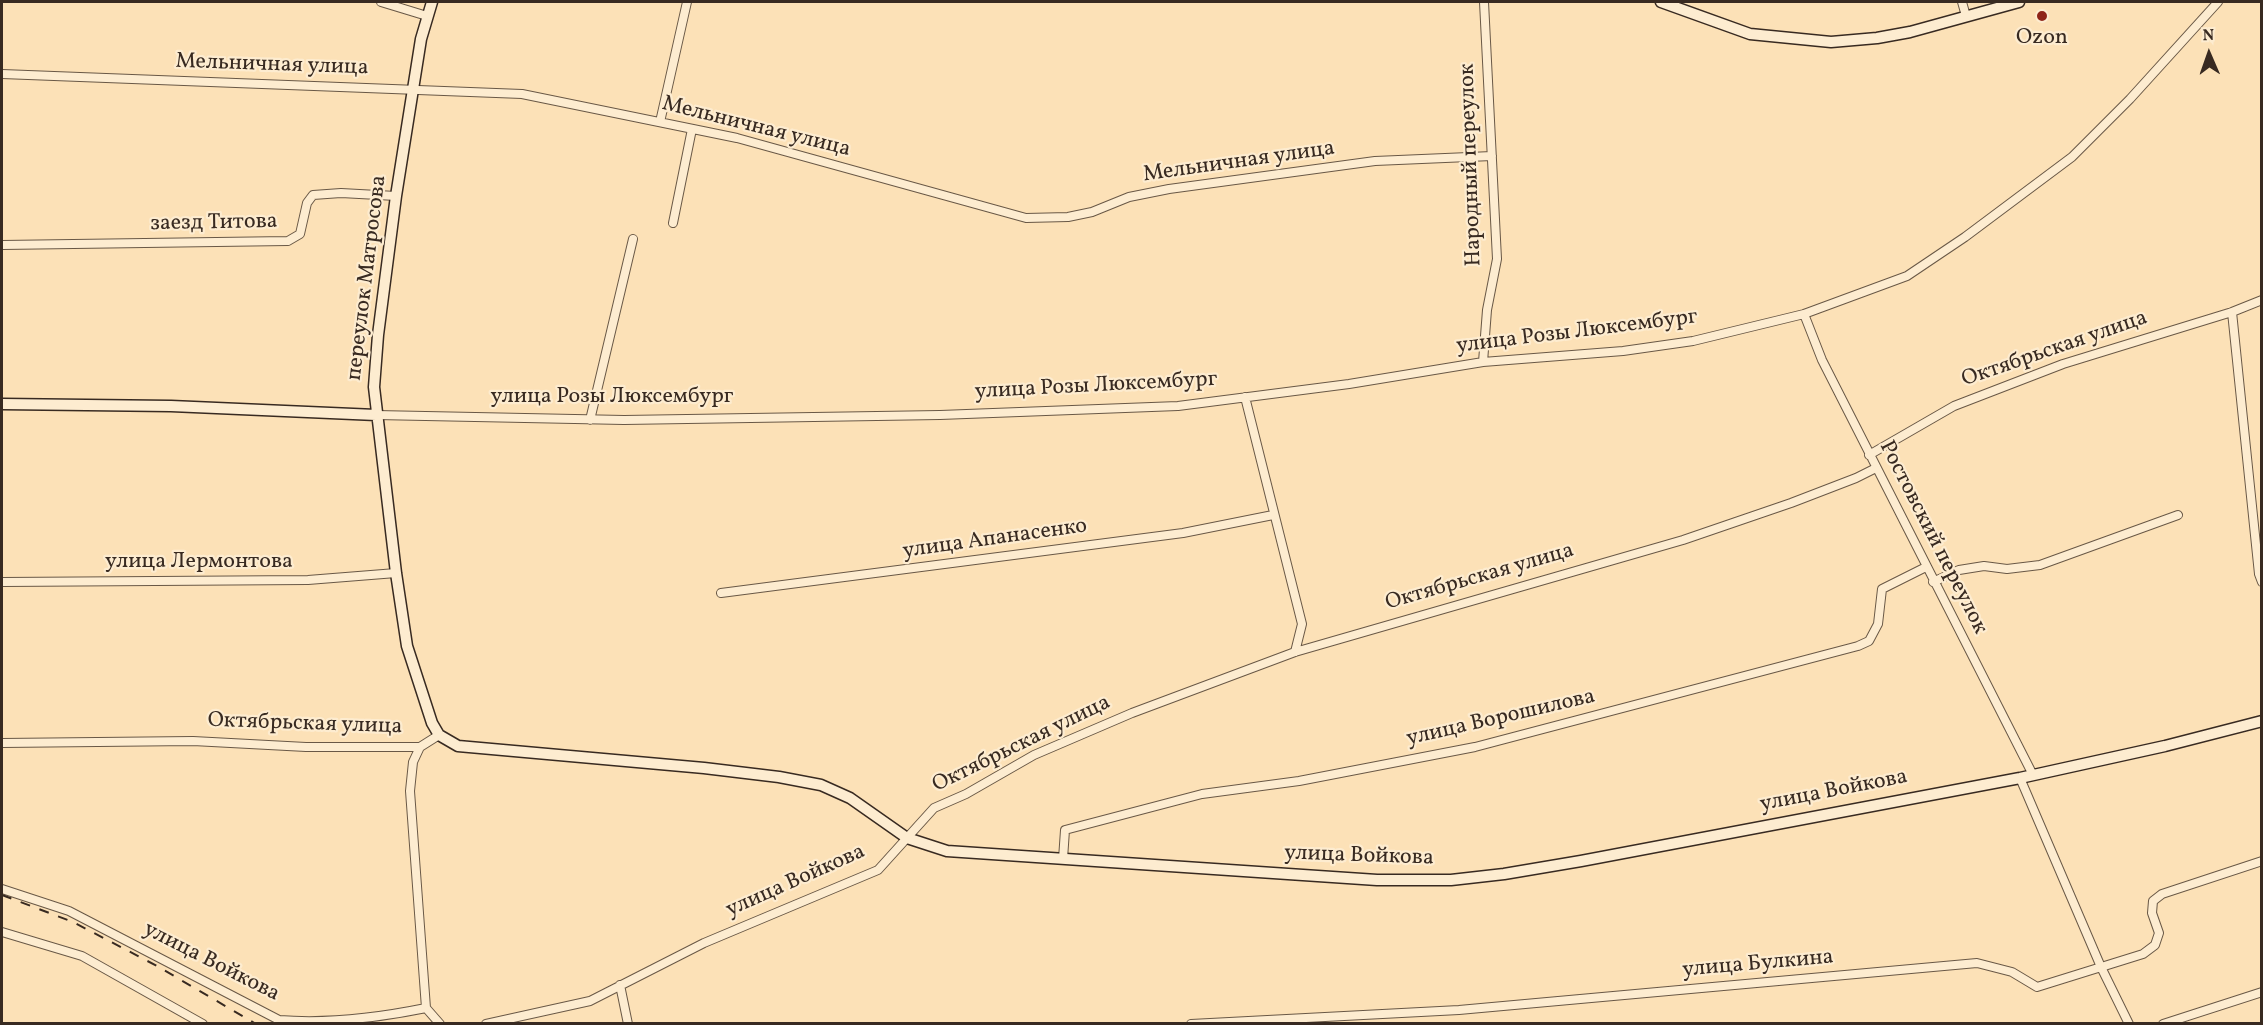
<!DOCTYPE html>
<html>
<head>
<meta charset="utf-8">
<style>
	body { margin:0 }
	#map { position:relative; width:2263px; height:1025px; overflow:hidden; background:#fce1b7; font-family:Vollkorn,serif }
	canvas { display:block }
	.frame { position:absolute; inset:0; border:3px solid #382a21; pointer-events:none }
	.north { position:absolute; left:2179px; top:24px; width:60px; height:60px; -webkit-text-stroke:4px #fdecd0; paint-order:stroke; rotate:358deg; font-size:16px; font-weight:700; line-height:24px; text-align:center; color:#382a21 }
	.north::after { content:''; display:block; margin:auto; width:21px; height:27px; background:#382a21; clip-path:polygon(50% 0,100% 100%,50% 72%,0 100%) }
</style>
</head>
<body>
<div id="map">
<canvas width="2263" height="1025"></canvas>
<div class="frame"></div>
<div class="north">N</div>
</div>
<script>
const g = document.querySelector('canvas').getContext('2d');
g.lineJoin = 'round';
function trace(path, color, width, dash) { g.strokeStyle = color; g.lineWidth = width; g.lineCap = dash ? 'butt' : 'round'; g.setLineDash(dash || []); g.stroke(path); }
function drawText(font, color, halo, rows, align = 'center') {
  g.font = font + ' Vollkorn,serif'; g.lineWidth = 4.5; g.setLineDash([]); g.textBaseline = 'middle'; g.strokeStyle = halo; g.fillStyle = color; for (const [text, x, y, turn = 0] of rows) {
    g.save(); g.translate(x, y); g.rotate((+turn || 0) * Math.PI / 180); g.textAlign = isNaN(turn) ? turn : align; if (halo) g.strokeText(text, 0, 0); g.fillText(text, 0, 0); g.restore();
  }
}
const minor = new Path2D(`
	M381 2 427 16
	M1962 2 1966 16
	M2 74 522 94 737 138 1026 218 1068 217 1092 212 1129 197 1169 189 1375 161 1492 156
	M660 122 687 2
	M673 223 692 129
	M2 245 288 241 300 234 307 203 313 195 341 193 396 196
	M2232 312 2259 574 2262 582
	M1804 314 1822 360 2033 775
	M1483 362 1487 310 1497 259 1484 2
	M1245 397 1302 624 1295 652
	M376 415 624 420 940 415 1178 406 1349 384 1483 362 1623 351 1693 341 1804 314 1907 276 1965 237 2072 157 2130 99 2218 2
	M590 420 633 239
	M1869 455 1954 406 2063 364 2232 312 2262 300
	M2 582 308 580 396 573
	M1933 582 1959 570 1984 566 2007 569 2040 565 2178 515
	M721 593 1183 533 1273 515
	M2 743 193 741 306 747H420L439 735
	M420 747 413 762 410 791 426 1008
	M2020 778 2101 967 2129 1024
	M1063 859 1065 830 1202 794 1299 781 1475 747 1858 646 1869 641 1878 624 1882 589 1926 567
	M2 889 69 911 279 1020C329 1024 377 1018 426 1008
	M2 932 82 956 203 1024
	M620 985 628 1024
	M426 1008 440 1024
	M486 1024 590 1001 704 943 878 870 934 808 966 794 1034 755 1132 713 1295 652 1683 540 1791 503 1856 478 1876 468
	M1191 1024 1459 1010 1977 963 2012 972 2037 987 2143 954 2155 945 2159 933 2152 913 2153 901 2162 894 2262 861
	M2163 1024 2262 992`);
const secondary = new Path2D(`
	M432 2 421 39 396 196 378 335 374 387 396 573 407 646 432 723 439 735 458 746 704 768 779 777 821 785 850 798 907 838 947 851 1377 880H1451L1504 874 1581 861 2020 778 2165 746 2262 721
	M1661 2 1750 34 1831 42 1877 38 1910 32 2019 2
	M2 404 171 406 376 415`);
const rail = new Path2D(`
	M2 895 73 922 157 966 256 1024`);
const markers = [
	[2042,16,6,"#8f2418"]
];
const poiNames = [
	["Ozon",2042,39]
];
const streetNames = [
	["Мельничная улица",272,66,2],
	["Мельничная улица",756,128,14],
	["Мельничная улица",1239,163,-8],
	["Народный переулок",1472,165,-92],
	["заезд Титова",214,224,-1],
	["переулок Матросова",368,278,-83],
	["улица Розы Люксембург",1577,333,-7],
	["Октябрьская улица",2055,350,-19],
	["улица Розы Люксембург",1096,387,-3],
	["улица Розы Люксембург",612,398],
	["Ростовский переулок",1932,538,63],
	["улица Апанасенко",995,540,-8],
	["улица Лермонтова",199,563],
	["Октябрьская улица",1480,578,-16],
	["улица Ворошилова",1501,719,-13],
	["Октябрьская улица",305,725,2],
	["Октябрьская улица",1022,745,-26],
	["улица Войкова",1834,792,-11],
	["улица Войкова",1359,857,2],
	["улица Войкова",796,882,-24],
	["улица Войкова",211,963,27],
	["улица Булкина",1758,965,-5]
];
trace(minor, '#695846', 10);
trace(secondary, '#382a21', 13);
trace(minor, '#fdecd0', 8);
trace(secondary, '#fdecd0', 10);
trace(rail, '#382a21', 2, [10, 10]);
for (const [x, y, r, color] of markers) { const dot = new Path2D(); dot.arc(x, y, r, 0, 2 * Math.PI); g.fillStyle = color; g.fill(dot); trace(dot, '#fdecd0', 2); }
drawText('22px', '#382a21', '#fdecd0', poiNames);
drawText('22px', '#382a21', '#fdecd0', streetNames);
</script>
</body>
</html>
